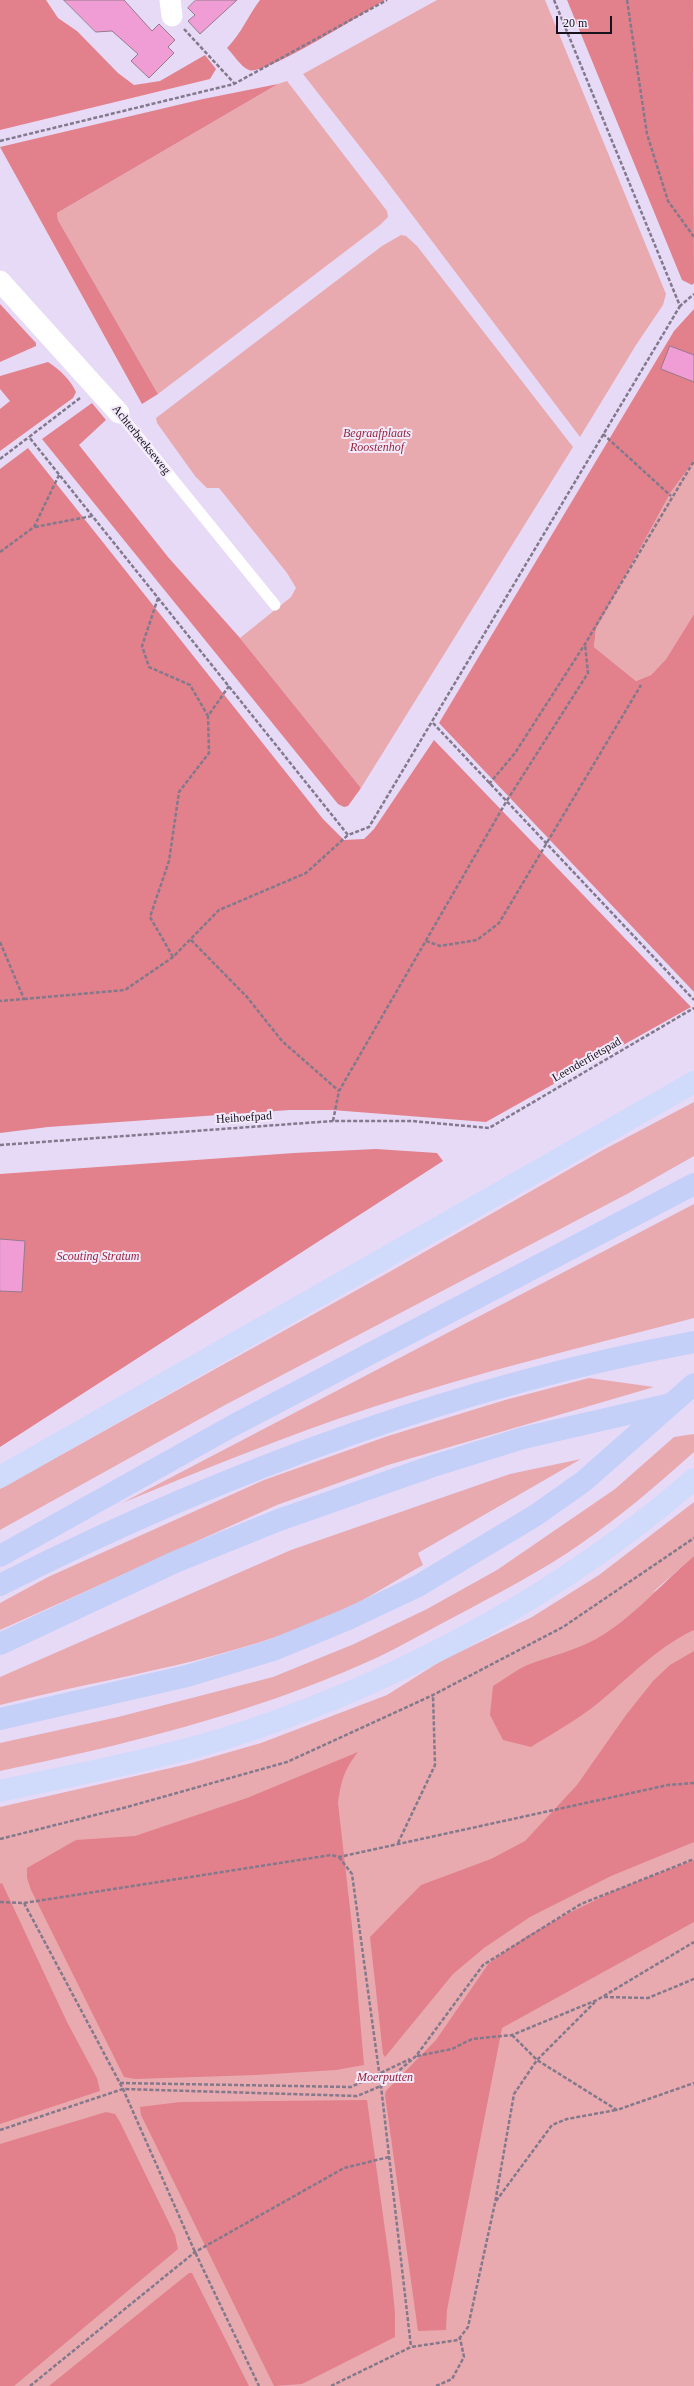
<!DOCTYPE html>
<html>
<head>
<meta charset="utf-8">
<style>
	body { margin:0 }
	#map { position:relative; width:694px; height:2386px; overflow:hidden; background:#e7daf7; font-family:"Times New Roman",serif }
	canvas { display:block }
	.scale { position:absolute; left:556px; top:16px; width:56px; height:18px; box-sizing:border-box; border:2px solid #17121c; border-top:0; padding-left:5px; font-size:12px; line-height:14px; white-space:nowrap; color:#17121c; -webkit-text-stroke:3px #f2eafb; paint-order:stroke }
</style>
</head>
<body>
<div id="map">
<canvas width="694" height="2386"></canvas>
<div class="scale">20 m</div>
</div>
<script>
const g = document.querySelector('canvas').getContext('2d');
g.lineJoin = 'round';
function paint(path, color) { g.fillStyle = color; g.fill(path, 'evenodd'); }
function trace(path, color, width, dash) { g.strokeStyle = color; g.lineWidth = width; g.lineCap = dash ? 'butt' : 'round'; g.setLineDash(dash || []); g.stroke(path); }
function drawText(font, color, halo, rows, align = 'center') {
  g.font = font + ' "Times New Roman",serif'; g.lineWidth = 4; g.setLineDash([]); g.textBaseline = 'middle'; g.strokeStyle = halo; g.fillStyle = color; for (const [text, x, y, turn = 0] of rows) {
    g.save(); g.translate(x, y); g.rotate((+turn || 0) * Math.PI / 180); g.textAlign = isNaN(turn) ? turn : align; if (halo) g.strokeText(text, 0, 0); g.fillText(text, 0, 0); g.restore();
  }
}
const green = new Path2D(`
	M437 0H545L666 294 663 305 636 345 580 437 379 171 303 74Z
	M287 81 387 211 388 217 380 225 158 394 58 220 57 213 278 84Z
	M401 235 406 236 417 246 573 447 361 788 240 638 291 597 296 588 287 573 219 488H207L195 476 157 423 156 418 382 246Z
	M694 461V614L666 659 651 675 636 681 594 647 596 629 671 492Z
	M694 1102V1156L627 1194 225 1405 0 1530V1489L391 1271 603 1150Z
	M694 1204V1318C587 1346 479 1372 373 1407 288 1435 205 1469 122 1503Z
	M589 1378 654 1387 388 1465 277 1505 0 1630V1603L48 1577 264 1480 388 1436 505 1400Z
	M694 1434V1452C657 1485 620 1517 579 1545 540 1572 497 1594 454 1617 425 1632 395 1650 365 1663 248 1715 124 1745 0 1771V1743L118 1717 273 1677 354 1644 427 1609 497 1570 615 1489 674 1437Z
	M581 1459 418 1553 423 1565C396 1580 369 1598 341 1611 233 1661 114 1676 0 1705V1677L291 1550 510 1474Z
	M694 1502V1556L652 1593 694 1567V2386H0V1807L188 1764 261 1743 387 1695 441 1661 532 1617 599 1575Z`);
const forest = new Path2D(`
	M0 0H46L58 18 77 31 118 73 134 85 160 81 205 55 216 69 210 79 0 130Z
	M260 0H385C367 11 263 77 249 70 241 67 233 54 227 48 241 34 248 16 260 0Z
	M567 0H693L694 283 692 285 682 280Z
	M278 84 57 213 58 220 158 394 142 404 0 147 203 99Z
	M0 304 36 343V346L0 362Z
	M694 309V461L671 492 624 578 596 629 594 647 636 681 651 675 666 659 694 614V992L439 723 674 331Z
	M48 362C60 370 70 379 76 392L73 398 0 451V409L10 401 0 389V376Z
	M92 403 106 420 79 445 168 557 240 638 361 788 348 806 344 807 338 804 42 439Z
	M28 448 323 819 344 840 364 839 374 829 434 740 691 1007 486 1122 332 1110H290L48 1127 0 1133V469Z
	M376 1149 437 1153 443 1161 0 1447V1174L294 1153Z
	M694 1556V1630C657 1647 629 1678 597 1704 577 1720 553 1733 531 1747L503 1740 490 1715 493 1686C505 1679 517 1669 530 1664 552 1656 575 1650 596 1639 632 1619 662 1583 694 1556Z
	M694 1651V1842L611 1876 530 1917 484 1948 453 1974 385 2057 383 2054 370 1937 421 1885 491 1859 525 1841 577 1785 626 1715 653 1681 670 1665Z
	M358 1752C344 1770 341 1781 338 1803L352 1926 364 2065 336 2070 256 2075 135 2079 124 2077 31 1890 27 1878V1868L76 1840 135 1836 247 1798Z
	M694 1860V1922L502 2028 447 2310 446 2330 418 2331 385 2095 386 2091 436 2040 489 1963 527 1936 569 1913 616 1890Z
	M2 1883 67 2022 97 2078 100 2091 0 2124V1884Z
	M367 2100 391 2273 395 2313V2337L302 2384 274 2386 141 2115 140 2107 180 2102Z
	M106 2112 115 2114 120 2122 175 2235 178 2249 14 2386H0V2144Z
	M189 2273H192L249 2386H49Z`);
const building = new Path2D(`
	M64 0H124L152 31 159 24 175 40 168 47 174 53 149 78 131 61 138 54 112 31 96 32Z
	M196 0H237L200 34 188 21 195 15 188 8Z
	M670 346 694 355V382L661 369Z
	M0 1239 25 1241 22 1292 0 1291Z`);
const path = new Path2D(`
	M554 0 680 306 694 294
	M627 0 647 134 668 201 694 237
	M184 29 234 83
	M0 141 234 84 387 0
	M80 398 29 437 348 835 369 827 680 306
	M603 434 671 496
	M0 459 29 437
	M35 527 92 516
	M0 552 34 527 59 475
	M158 598 142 646 149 667 190 685 208 716
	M433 723 694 1000
	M489 784 515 753 585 644 694 461
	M191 940 247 997 282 1041 339 1091
	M426 941 440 946 477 940 499 923 641 685
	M0 942 24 999 0 1001
	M173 957 150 917 169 861 179 792 209 753 208 716 229 686
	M24 999 125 990 173 957 219 910 306 873 348 835
	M333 1121 339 1091 506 802 588 673 585 644
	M0 1145 333 1121H412L489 1128 694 1008
	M0 1839 127 1807 287 1762 433 1695 563 1627 694 1538
	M398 1843 435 1765 433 1695
	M339 1857 352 1874 381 2086 411 2347
	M0 1902 24 1903 331 1855 339 1857 668 1785 694 1783
	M24 1903 123 2089 195 2252 259 2386
	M604 1997 648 1998 694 1979
	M512 2035 537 2060 617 2110 694 2083
	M417 2056 452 2049 472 2039 512 2035 597 2000 694 1942
	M120 2083 351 2087 410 2059
	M0 2130 123 2089 357 2096 381 2086 416 2056 483 1965 581 1904 694 1859
	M496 2201 552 2125 567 2119 616 2110
	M30 2386 195 2252 344 2168 389 2157
	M331 2386 411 2347 458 2340 468 2327 495 2203 514 2094 537 2060 595 2002
	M436 2386 452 2379 464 2357 460 2338`);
const service = new Path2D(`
	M119 413 275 605`);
const minor = new Path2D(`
	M170 0 172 16
	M0 281 119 413`);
const trunk = new Path2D(`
	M0 1477 694 1082
	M0 1791C83 1773 167 1758 248 1731 410 1676 565 1591 694 1479`);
const motorway = new Path2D(`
	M0 1556 234 1425 694 1184
	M0 1585C219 1474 452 1387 694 1342
	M0 1644 175 1562 279 1520 430 1467 523 1438 671 1404
	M0 1719 187 1676 273 1650 348 1619 418 1586 536 1515 584 1481 694 1384`);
const parkNames = [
	["Begraafplaats",377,434],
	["Roostenhof",377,448],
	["Scouting Stratum",98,1257],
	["Moerputten",385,2078]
];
const streetNames = [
	["Achterbeekseweg",141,440,51],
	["Leenderfietspad",587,1060,-30],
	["Heihoefpad",244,1118,-4]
];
paint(green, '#e8aaaf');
paint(forest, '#e2818b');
paint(building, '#f09dd5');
trace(building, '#957a8b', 1);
trace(path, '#82798c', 2.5, [4, 2]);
trace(service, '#fff', 11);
trace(minor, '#fff', 21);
trace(trunk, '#d0dafa', 22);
trace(motorway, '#c4d0f8', 22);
drawText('italic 12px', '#97253c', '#f2eafb', parkNames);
drawText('12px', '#17121c', '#f2eafb', streetNames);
</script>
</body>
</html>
